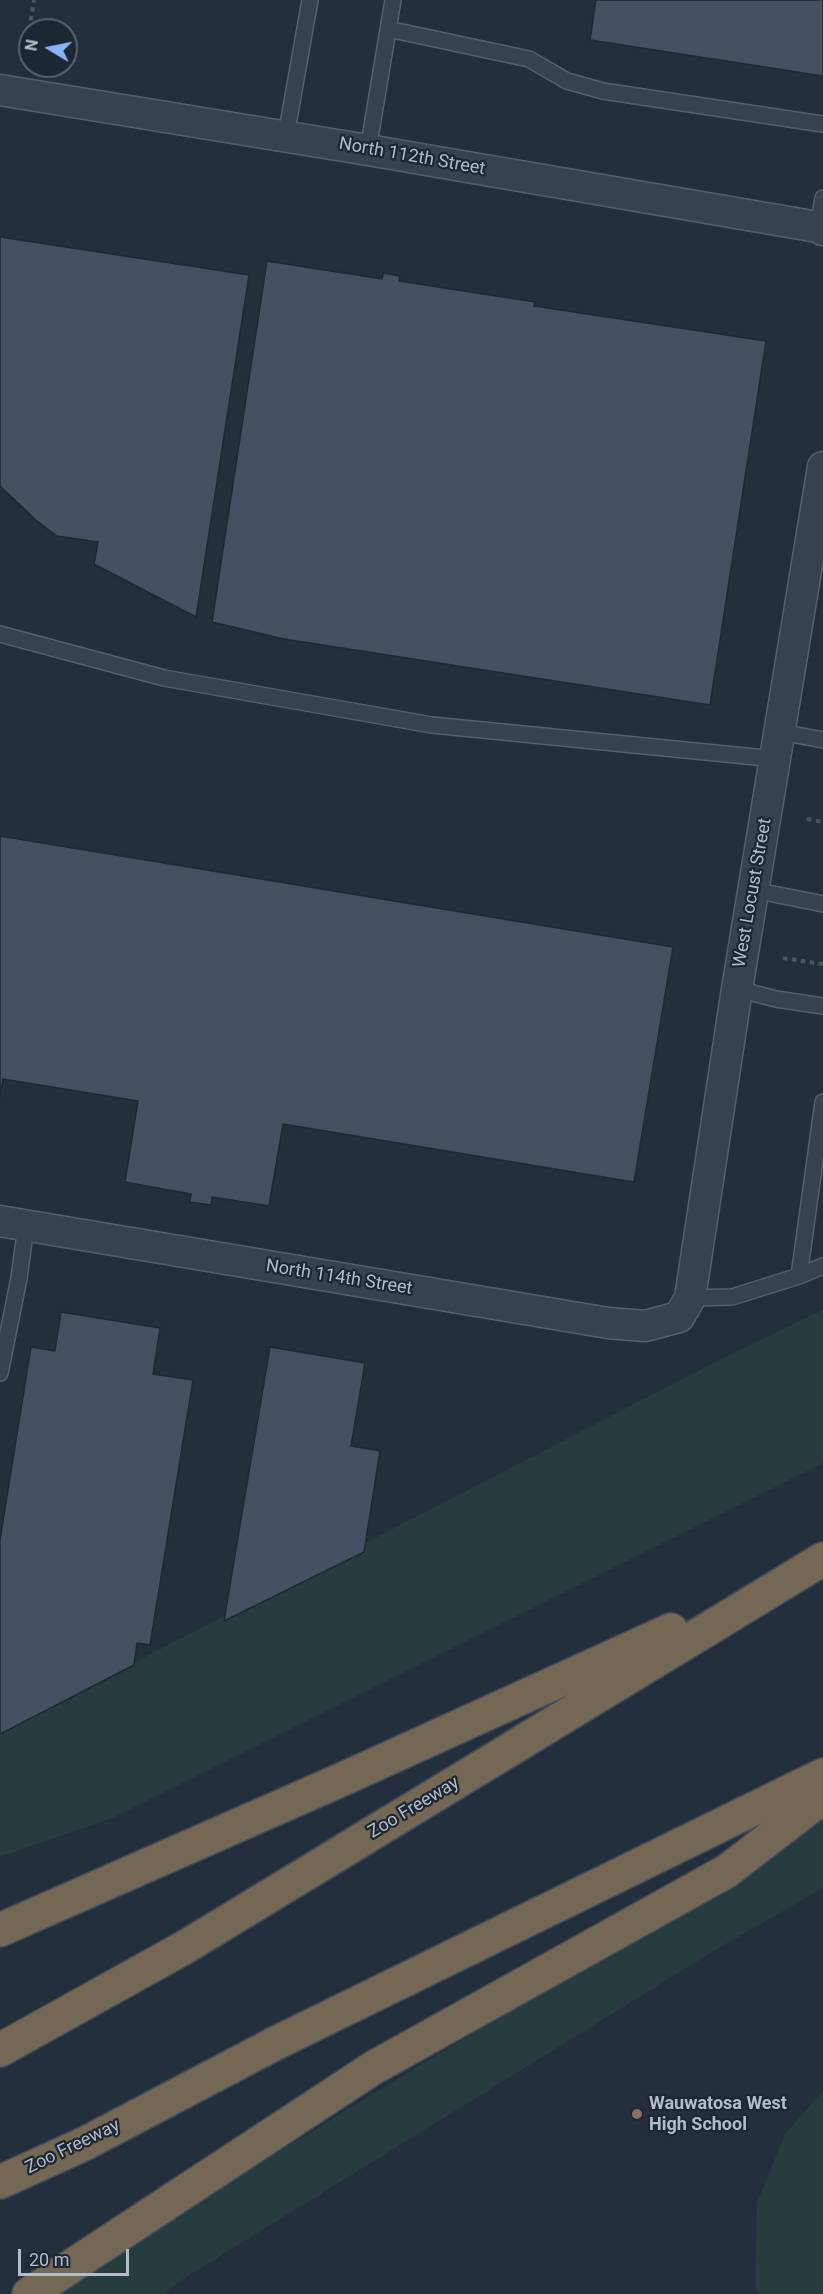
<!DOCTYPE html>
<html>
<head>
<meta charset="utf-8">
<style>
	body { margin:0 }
	#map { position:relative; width:823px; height:2294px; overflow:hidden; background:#242f3e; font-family:Roboto,sans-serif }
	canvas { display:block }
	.north { position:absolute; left:18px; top:18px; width:60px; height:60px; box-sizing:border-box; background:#1d2633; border:2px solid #59626f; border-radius:50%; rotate:280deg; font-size:16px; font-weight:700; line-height:24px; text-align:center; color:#b4bcc9 }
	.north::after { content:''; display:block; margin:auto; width:21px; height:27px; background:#8ab4f8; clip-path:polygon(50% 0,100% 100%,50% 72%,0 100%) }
	.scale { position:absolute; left:18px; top:2249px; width:111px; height:27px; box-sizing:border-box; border:3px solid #b4bcc9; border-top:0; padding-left:8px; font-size:18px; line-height:21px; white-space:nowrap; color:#b4bcc9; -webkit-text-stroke:4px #1d2633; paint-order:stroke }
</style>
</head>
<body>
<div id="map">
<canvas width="823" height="2294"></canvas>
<div class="north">N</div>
<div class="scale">20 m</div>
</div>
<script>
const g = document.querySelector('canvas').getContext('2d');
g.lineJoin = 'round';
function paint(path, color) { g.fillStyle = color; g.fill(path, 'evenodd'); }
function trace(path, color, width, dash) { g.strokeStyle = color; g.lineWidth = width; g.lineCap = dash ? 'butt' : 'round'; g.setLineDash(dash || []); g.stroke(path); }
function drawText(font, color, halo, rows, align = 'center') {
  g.font = font + ' Roboto,sans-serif'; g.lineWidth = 4.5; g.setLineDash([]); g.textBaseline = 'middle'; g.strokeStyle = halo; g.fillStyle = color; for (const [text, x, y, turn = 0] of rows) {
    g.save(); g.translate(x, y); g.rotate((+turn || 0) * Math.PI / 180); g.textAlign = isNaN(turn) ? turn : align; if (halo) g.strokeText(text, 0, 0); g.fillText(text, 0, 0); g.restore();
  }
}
const green = new Path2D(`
	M823 1310V1463L112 1818 0 1857V1732L729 1355Z
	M823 1819V1888L717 1949 183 2279 164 2294H56L134 2240Z
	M823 2091V2294H758L755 2285 757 2203 785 2134Z`);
const building = new Path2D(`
	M596 0H823V76L590 40Z
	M0 237 249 275 196 617 94 564 98 542 57 536 37 521 0 486Z
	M267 261 382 279 383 273 400 276 399 281 535 302 534 306 766 341 710 705 284 639 212 622Z
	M0 836 673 947 634 1182 283 1124 269 1206 212 1197 211 1205 190 1202 191 1194 125 1182 138 1101 3 1079 0 1096Z
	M61 1312 160 1328 153 1374 193 1380 150 1645 137 1643 134 1665 0 1734V1540L31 1347 55 1351Z
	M270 1347 365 1363 351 1446 380 1451 364 1552 224 1621Z`);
const path = new Path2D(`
	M25 56 34 0
	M807 819 823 822
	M783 958 823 964`);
const service = new Path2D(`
	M388 29 529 59 567 81 603 91 823 124
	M286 136 310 0
	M368 150 393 0
	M818 227 823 198
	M0 634 164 678 432 725 776 759
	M780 732 823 740
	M753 890 823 904
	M737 989 776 999 823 1006
	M799 1276 823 1266
	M690 1298 732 1297 799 1276 823 1102
	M0 1373 19 1278 26 1226`);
const minor = new Path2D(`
	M0 90 368 150 818 227 823 230
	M0 1221 608 1323 645 1326 679 1317 690 1298 737 989 823 467`);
const motorway = new Path2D(`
	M0 1930 343 1779 671 1630
	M0 2050 187 1946 823 1559
	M0 2182 84 2144 276 2043 823 1775
	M29 2294 373 2068 727 1871 823 1797`);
const markers = [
	[637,2114,6,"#8d6e63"]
];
const streetNames = [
	["North 112th Street",412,157,10],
	["West Locust Street",753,893,-80],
	["North 114th Street",339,1278,9],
	["Zoo Freeway",414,1808,-31],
	["Zoo Freeway",73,2147,-26]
];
const poiNames = [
	["Wauwatosa West",649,2104],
	["High School",649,2125]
];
paint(green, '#263c3f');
paint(building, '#455162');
trace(building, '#1f2835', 1.5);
trace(service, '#565f6c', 18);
trace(minor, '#565f6c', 33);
trace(motorway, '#434c59', 36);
trace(path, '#44595c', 4, [4.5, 4.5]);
trace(service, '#38414e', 15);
trace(minor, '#38414e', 30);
trace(motorway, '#746855', 33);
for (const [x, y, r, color] of markers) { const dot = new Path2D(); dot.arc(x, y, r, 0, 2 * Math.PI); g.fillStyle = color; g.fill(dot); trace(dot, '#1d2633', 2); }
drawText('18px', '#b4bcc9', '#1d2633', streetNames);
drawText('bold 18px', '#b4bcc9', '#1d2633', poiNames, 'left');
</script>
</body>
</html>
